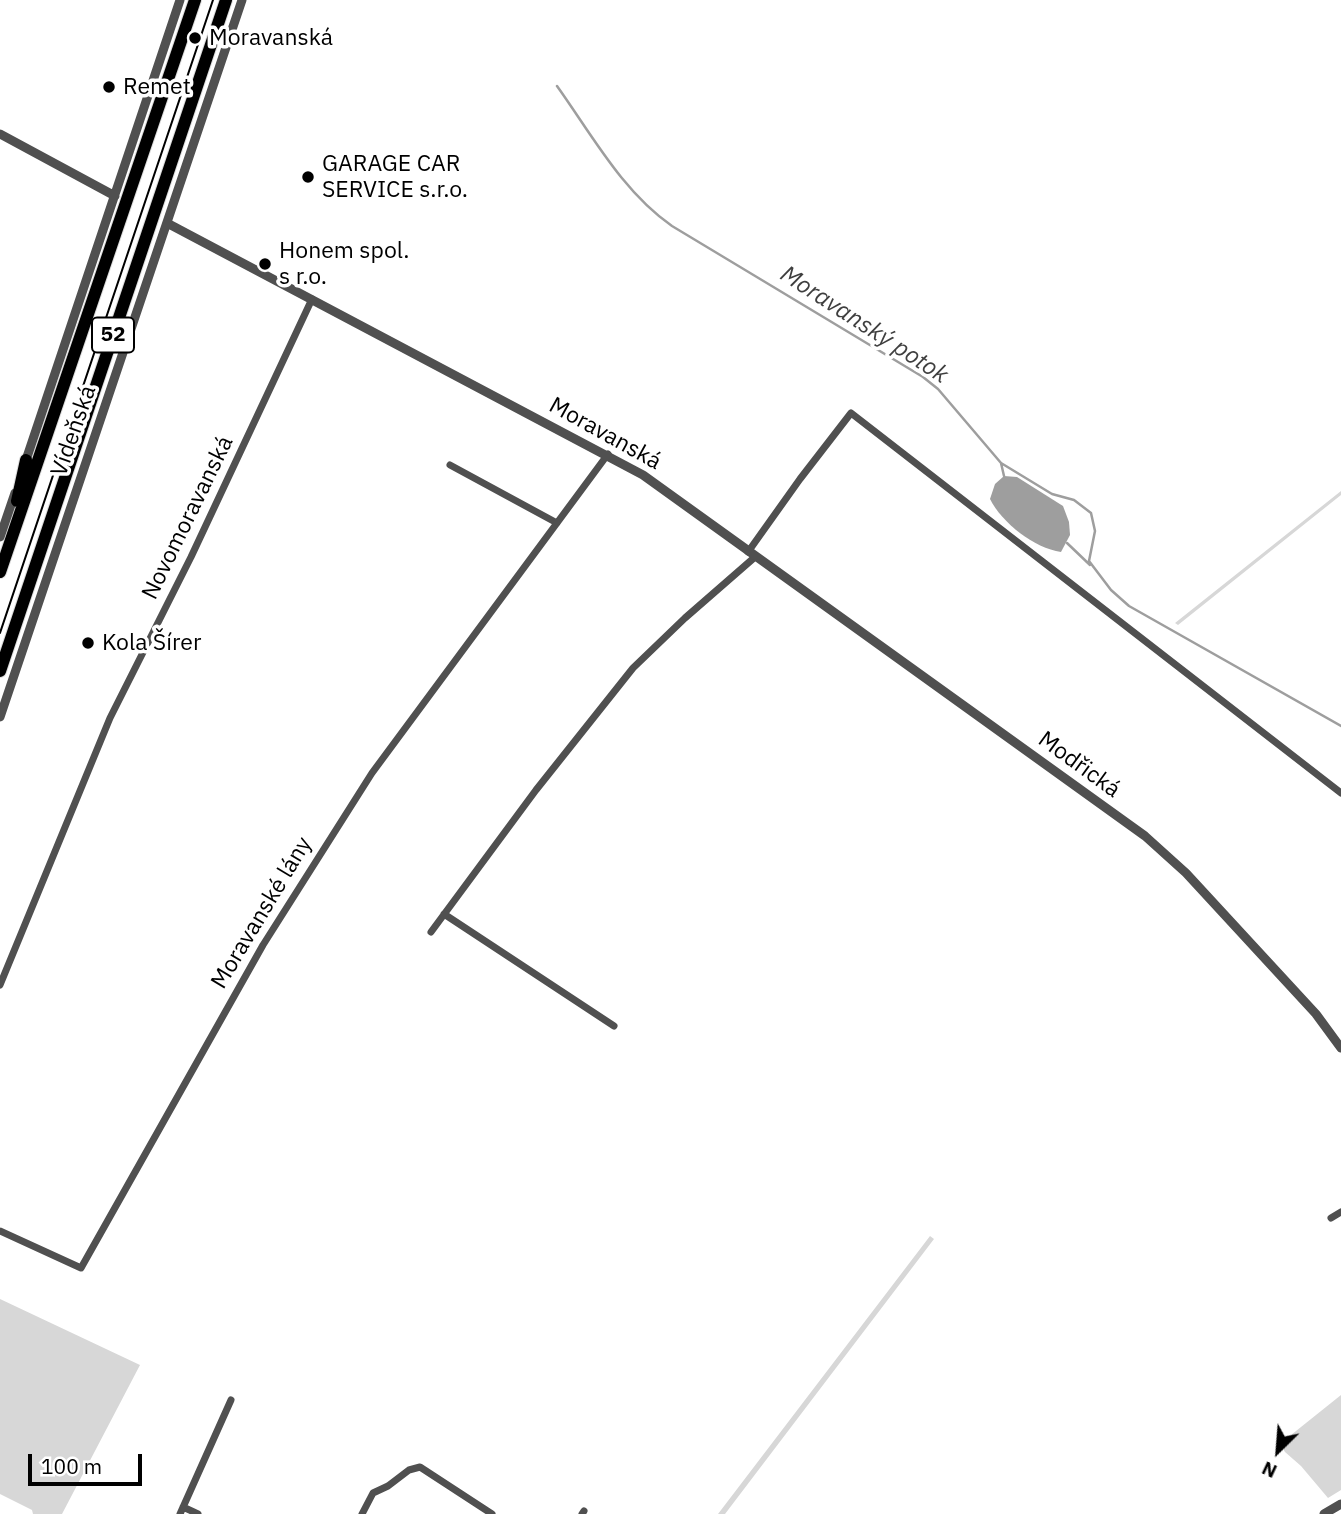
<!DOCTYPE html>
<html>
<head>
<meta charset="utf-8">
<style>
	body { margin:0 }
	#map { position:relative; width:1341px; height:1514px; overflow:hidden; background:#fff; font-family:"IBM Plex Sans",sans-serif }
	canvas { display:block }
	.north { position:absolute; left:1243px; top:1416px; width:70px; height:70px; -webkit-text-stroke:5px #fff; paint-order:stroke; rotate:205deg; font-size:19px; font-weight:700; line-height:28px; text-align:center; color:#000 }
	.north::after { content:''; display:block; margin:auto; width:24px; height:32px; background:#000; clip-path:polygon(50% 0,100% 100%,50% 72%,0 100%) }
	.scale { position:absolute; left:28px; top:1454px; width:114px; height:32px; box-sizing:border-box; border:4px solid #000; border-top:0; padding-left:9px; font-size:21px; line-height:24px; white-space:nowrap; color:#000; -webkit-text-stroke:5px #fff; paint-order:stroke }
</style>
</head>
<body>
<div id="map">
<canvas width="1341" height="1514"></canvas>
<div class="north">N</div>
<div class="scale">100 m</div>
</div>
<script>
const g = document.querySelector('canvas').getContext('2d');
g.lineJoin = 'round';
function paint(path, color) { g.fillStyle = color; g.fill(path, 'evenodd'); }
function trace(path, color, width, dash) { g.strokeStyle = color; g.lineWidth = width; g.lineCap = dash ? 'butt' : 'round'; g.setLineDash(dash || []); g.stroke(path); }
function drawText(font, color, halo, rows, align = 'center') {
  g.font = font + ' "IBM Plex Sans",sans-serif'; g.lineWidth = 7; g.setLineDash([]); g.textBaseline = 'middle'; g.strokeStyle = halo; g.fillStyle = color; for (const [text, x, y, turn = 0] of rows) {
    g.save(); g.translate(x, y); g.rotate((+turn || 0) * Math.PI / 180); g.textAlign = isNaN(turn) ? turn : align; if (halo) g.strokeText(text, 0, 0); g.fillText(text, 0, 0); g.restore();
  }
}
const green = new Path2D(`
	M1341 491V495L1178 625 1175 623Z
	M930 1236 934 1239 725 1514H718Z
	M0 1299 140 1365 62 1514H33L32 1510 0 1494Z
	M1341 1395V1490L1328 1498 1301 1466 1285 1452 1282 1447 1286 1439Z`);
const water = new Path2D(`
	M1004 476 1017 477 1063 506 1069 522 1070 535 1061 552C1034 548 1002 523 990 499L995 484Z`);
const stream = new Path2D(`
	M557 86C592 135 622 191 672 226L923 377 938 389 1001 463 1052 494 1074 500 1091 513 1095 531 1089 561 1111 590 1129 606 1341 726
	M1001 463 1004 476
	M1067 543 1090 565`);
const minor = new Path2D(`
	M450 465 557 523
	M748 552 800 479 851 413 1341 793
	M444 914 614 1026
	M431 932 536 790 633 668 685 618 755 557
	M0 985 110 718 191 557 312 299
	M1331 1218 1341 1212
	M0 1231 81 1268 263 945 372 773 608 454
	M183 1507 198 1514
	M180 1514 231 1400
	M362 1514 373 1493 388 1486 409 1470 420 1467 492 1514
	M582 1514 584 1511`);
const tertiary = new Path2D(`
	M0 134 115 196
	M167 223 643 475 1145 836 1186 873 1316 1014 1341 1048
	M25 463 180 0
	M0 537 15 493
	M0 717 242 0
	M1324 1514 1341 1504`);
const trunk = new Path2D(`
	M17 501 26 460
	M0 572 195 0
	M0 671 226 0`);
const tram = new Path2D(`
	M0 633 213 0`);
const markers = [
	[195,38,7,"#000"],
	[109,87,7,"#000"],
	[308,177,7,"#000"],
	[265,264,7,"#000"],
	[88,643,7,"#000"]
];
const shields = [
	[113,335,42]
];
const shieldNames = [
	["52",113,335]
];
const poiNames = [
	["Moravanská",209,38],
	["Remet",123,87],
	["GARAGE CAR",322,164],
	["SERVICE s.r.o.",322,190],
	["Honem spol.",279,251],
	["s r.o.",279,277],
	["Kola Šírer",102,643]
];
const streetNames = [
	["Vídeňská",74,431,-71],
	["Moravanská",605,434,29],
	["Novomoravanská",188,518,-64],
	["Modřická",1079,765,36],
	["Moravanské lány",262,913,-59]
];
const waterNames = [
	["Moravanský potok",864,325,33]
];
paint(green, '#d7d7d7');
paint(water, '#9e9e9e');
trace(stream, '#9e9e9e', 2.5);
trace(trunk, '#dbdbdb', 14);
trace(minor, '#505050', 7);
trace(tertiary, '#505050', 9);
trace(trunk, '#000', 12);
trace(tram, '#000', 2);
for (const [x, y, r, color] of markers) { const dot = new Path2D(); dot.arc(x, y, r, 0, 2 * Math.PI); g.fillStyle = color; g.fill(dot); trace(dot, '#fff', 2.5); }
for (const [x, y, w] of shields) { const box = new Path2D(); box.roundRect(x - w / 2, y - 17.5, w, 35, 5); g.fillStyle = '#fff'; g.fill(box); trace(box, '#000', 2); }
drawText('bold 21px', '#000', null, shieldNames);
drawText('23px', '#000', '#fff', poiNames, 'left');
drawText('23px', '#000', '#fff', streetNames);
drawText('italic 24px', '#3f3f3f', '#fff', waterNames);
</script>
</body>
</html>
